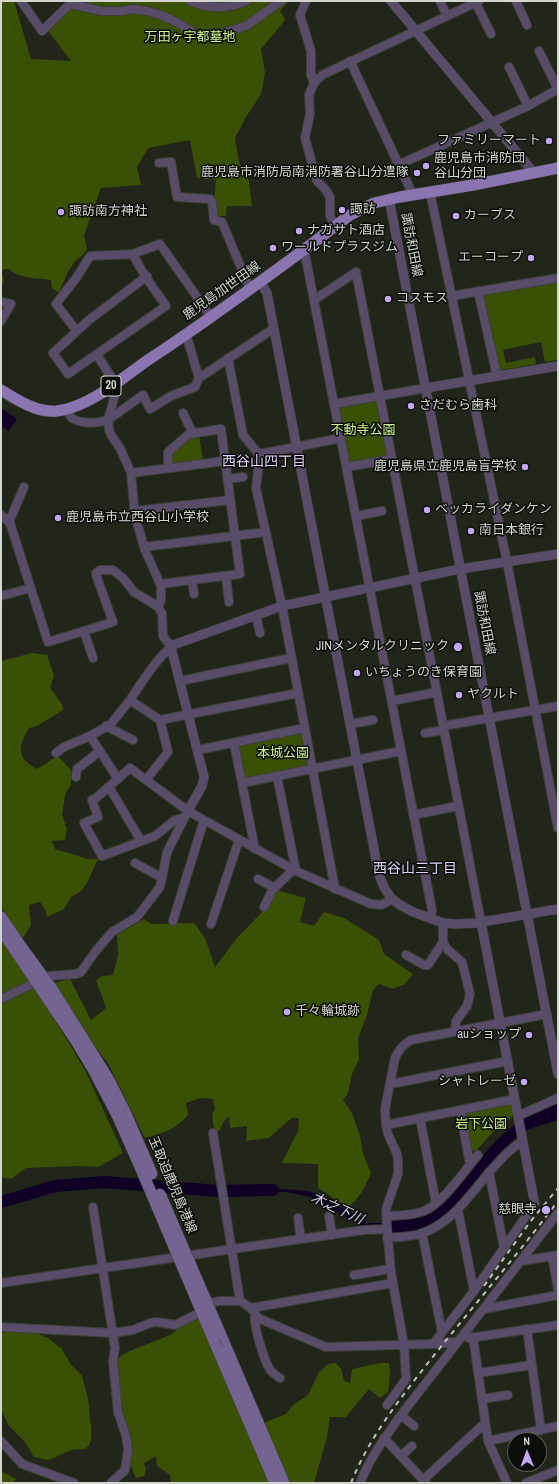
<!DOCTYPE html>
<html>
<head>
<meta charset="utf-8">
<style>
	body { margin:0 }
	#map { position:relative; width:559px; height:1484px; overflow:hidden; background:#21251a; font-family:"Archivo Narrow",sans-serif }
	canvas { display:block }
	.frame { position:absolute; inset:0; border:2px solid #d3d6cf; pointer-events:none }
	.north { position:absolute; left:507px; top:1432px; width:40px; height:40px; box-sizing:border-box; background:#0b0d09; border:1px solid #5b5d58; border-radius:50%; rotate:359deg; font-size:11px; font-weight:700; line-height:16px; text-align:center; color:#d3d6cf }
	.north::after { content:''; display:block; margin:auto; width:14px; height:18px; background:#c2a7f2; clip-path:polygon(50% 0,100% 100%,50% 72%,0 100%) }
</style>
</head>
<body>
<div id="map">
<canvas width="559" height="1484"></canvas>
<div class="frame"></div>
<div class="north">N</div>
</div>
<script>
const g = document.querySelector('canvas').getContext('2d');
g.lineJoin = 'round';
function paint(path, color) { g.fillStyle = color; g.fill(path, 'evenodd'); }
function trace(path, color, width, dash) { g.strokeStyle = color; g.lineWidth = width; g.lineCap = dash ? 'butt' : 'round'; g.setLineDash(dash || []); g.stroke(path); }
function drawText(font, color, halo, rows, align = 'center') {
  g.font = font + ' "Archivo Narrow","Noto Sans JP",sans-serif'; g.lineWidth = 3; g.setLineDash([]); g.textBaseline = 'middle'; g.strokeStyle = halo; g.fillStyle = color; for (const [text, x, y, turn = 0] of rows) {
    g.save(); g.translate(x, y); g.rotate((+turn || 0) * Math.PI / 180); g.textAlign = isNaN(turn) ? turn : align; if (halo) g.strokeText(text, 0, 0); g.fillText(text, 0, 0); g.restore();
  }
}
const green = new Path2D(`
	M1 1H14L31 59 71 61 46 28 80 1H289L280 11 285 20 261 49 265 73 261 94 246 117 235 138 239 162 249 181 252 206H227L226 216H213L216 180 197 178 190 140 148 148 137 167 141 185 101 188 84 235 87 249C83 257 78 257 74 263 67 272 63 283 59 293L52 288 51 280C39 278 18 279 9 269H4L2 272 4 283 1 284Z
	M558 281V360L545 362 541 342 503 350 506 363 535 357 536 364 501 370 497 368 482 295 485 292Z
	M375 400 377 402 387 453 386 457 351 463 348 461 338 409 340 407Z
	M199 435 203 460 172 464 171 454 192 437Z
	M32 653 47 655 54 675 50 688 62 704 63 710 37 726 29 728C18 747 16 758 37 769L54 758 59 757 71 770V784L65 795 62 815 67 829 65 840 52 841 55 849 88 859H98L87 883 80 892 71 897 64 909 47 917 45 909 40 902 29 905 31 925 22 939 1 907V661Z
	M300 733 303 735 309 763 307 767 247 778 244 776 238 748 240 744Z
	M276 890 306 898 300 922 314 926 324 912 344 918 379 940 384 954 413 974 405 984 393 989 379 984 373 990 367 1015 358 1038 359 1059 352 1074 348 1093 343 1100 352 1113 360 1136 363 1154 371 1173C365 1186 360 1200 347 1207L318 1188V1164L282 1163 298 1131 299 1119 294 1117 288 1121 269 1138 246 1141 247 1126 230 1128 229 1116 225 1120 219 1131 214 1130 212 1113 215 1110 213 1099 201 1098 186 1103 188 1115C174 1131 164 1132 145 1138L109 1065 92 1043 53 983 70 979 91 1020 106 1008 96 980 102 976 113 975 118 955 117 935 144 919 151 924 194 923 205 938 215 967 237 938 265 909Z
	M1 939 31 982 1 995Z
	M34 987 72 1048 86 1072 123 1153 98 1167 80 1166 26 1168 11 1179 1 1177V1002Z
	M510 1104 512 1106 514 1114 512 1117 493 1132 476 1151 471 1150 464 1115 466 1113Z
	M200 1317 270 1483H171L170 1475 157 1466 156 1456 144 1463 146 1469 144 1476 136 1478C121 1446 119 1398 115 1363L122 1355 130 1351 170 1335 184 1325Z
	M5 1332H33L48 1338 62 1349 70 1363 82 1376 88 1399 91 1426V1440L89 1446 84 1449 71 1450 54 1458 47 1460 34 1457 25 1442 9 1426 1 1409V1334Z
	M336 1363 341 1369 344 1381 350 1383 352 1369 380 1363H389L390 1372 388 1392 380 1398 369 1389 346 1417H330L327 1437 314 1483H289L264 1423 286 1414 293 1405 308 1395 319 1372 328 1364Z
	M1 1471 16 1479 13 1483H1Z`);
const water = new Path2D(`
	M1 408 17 419 9 431 1 426Z
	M558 1104V1120L529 1129 516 1137 500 1153 452 1211 439 1220 413 1232 391 1233V1227H364L311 1197 287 1192H258V1190C277 1189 296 1188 314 1193L366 1221V1223H391V1221C404 1220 418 1220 430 1213 443 1207 453 1192 462 1181 490 1147 513 1115 558 1104Z`);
const river = new Path2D(`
	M1 1202 55 1186 105 1182 218 1191 273 1190`);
const minor = new Path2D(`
	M21 1 42 31 70 4 102 11H122L133 9 147 11 161 15 176 22 196 34 206 35 219 34 246 26 281 1
	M190 1C209 9 227 10 246 1
	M306 1 300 15 311 51V75L314 83
	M440 1 447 16
	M516 1 527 25
	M476 3 491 34
	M350 61 413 195
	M509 67 528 106
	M159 163 171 162 177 197 210 199 212 202 214 220 222 222 250 289
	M398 165 528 106 558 89 539 51
	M430 192 507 562 558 828
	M335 226 330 216V197L325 189 317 181 305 138 310 114 309 95 314 83 322 75 479 1
	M304 249 432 910 431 919
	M133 254C140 271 155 290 166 306L68 374 53 353 89 320 147 276
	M478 291 497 376
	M451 296 558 278
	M314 300 356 272 481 922
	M1 302 11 304 1 321
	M76 330 56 304 77 277 90 256 133 254 160 244 211 317
	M186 334 199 378 273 329
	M97 355 115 383V395L108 420 109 430 111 435 120 448 131 473 135 516 145 550 161 586V600L158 607
	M228 358 243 435 257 452 260 454 341 438
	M334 404 426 388
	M66 409C68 412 70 416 72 418 82 425 98 423 108 420L143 395 150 409 171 396 195 387 199 378
	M183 413 193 434
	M260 454 256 488 282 606 335 889
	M347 467 392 459
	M131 473 240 459
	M227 479 243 477
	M135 511 230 500
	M1 515 10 523 48 642 113 622 96 575V573L100 570H113L123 578 134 592 157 606 162 613 163 636 171 647C155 661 142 682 130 700L160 720 168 752 146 780
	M356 516 382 511
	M9 522 24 487
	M144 547 266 532
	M226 576 229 602
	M192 580 194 594
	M160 584 240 574 221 429 189 434 168 452V468
	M1 596 31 588
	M256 615 260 633
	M84 631 93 658
	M180 681 291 658
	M392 701 437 692
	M160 720 298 693
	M350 724 373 720
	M106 726 133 740
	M443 726 558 706
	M425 733 444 730
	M234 743 255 849
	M198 750 305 728
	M56 753 64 747 90 736
	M277 776 296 871
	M76 777 77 769 100 751
	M118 779 90 736 111 724 130 700
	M242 783 401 751
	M109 787 141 841
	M413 815 458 806
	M184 818 175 820 155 836 102 856 84 823 98 817 92 800 96 798 130 768 188 811 204 820 296 871 371 904 381 905 393 899
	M135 863 162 878
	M258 879 275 888
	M264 907 273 889 293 870
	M173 921 204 820
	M443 923V942L447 949 462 962 470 994 467 1006 456 1021 455 1031
	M211 924 239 840
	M406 955 424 965H428L443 942
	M1 999 49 976 76 974 81 972 95 952 112 932 137 917 160 887 162 878 167 852 186 815
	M390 1084 508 1061
	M515 1099 386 1125 385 1109 395 1058C398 1051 404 1044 411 1040L547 1014
	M460 1110 470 1164
	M518 1116 558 1098
	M420 1118 436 1203
	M386 1125 388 1134 397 1154 398 1161V1174L386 1209 387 1228 391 1272 404 1345 406 1379 387 1405
	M213 1133 240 1301
	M489 1172 504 1248
	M93 1207 115 1348 113 1361 118 1412 126 1436 128 1450 125 1470 111 1483
	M458 1210 474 1291
	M329 1216 332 1235
	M387 1216C399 1215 412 1216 424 1211 443 1203 464 1171 478 1155
	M298 1218 301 1239
	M422 1233 442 1332
	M387 1238C398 1237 410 1237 420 1234 454 1223 471 1192 494 1167 503 1157 511 1148 523 1141
	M552 1256 558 1289
	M521 1261 558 1255
	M354 1275 390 1269
	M1 1283 301 1239 364 1230 387 1229
	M251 1308 393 1283
	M484 1309 558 1295
	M255 1314C253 1325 265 1365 272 1372 274 1374 277 1376 280 1378
	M1 1327 113 1333 133 1330 150 1323 157 1322 175 1325 197 1314 211 1303 219 1301H240L251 1308 258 1318 326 1347 433 1344 474 1291 535 1203 533 1195
	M527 1329 541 1430
	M473 1337 488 1441 507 1483
	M469 1338 558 1325
	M433 1344 457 1342
	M478 1373 532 1365
	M482 1399 508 1395
	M401 1415 414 1426
	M384 1438 426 1483
	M1 1441 22 1464 74 1483
	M488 1441 558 1426
	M401 1456 412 1446
	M423 1480 485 1423
	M360 1483C370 1458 385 1437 401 1415L558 1213
	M526 1483 558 1470`);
const tertiary = new Path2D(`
	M391 1 534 173
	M389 199 558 1074
	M260 282 267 293 379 875 384 887 391 898 400 905 413 912 443 923 456 924 476 923 558 909
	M426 388 558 366
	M188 811 202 786 204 777 171 647 173 645 282 606 460 569 558 554
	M481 922 533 1195`);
const secondary = new Path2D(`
	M1 917 20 945
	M1 930 14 949
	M52 989 109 1080 126 1114
	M45 995 76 1041 94 1071 118 1117
	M220 1333 284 1483
	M217 1348 275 1483`);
const primary = new Path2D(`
	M1 390C17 400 37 413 57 411 90 407 122 378 148 360 183 337 217 313 250 289 284 265 317 240 350 215L374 203 400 197 473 185 558 168`);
const rail = new Path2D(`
	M484 1286 530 1222 558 1188
	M351 1483C368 1440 396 1404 424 1368 468 1312 515 1258 558 1201`);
const secondaryBridge = new Path2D(`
	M20 945 52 989
	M14 949 45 995
	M126 1114 152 1174
	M118 1117 141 1169 217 1348
	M160 1194 220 1333`);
const markers = [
	[549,141,4,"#c2a7f2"],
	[426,166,4,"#c2a7f2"],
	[417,173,4,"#c2a7f2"],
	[342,210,4,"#c2a7f2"],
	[61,212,4,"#c2a7f2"],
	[456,216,4,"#c2a7f2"],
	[299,231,4,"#c2a7f2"],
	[273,248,4,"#c2a7f2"],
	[531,258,4,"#c2a7f2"],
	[388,299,4,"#c2a7f2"],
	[411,406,4,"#c2a7f2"],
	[525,467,4,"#c2a7f2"],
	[427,510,4,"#c2a7f2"],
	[58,518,4,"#c2a7f2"],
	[471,531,4,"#c2a7f2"],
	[458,647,5,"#c2a7f2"],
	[357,673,4,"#c2a7f2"],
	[459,695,4,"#c2a7f2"],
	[287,1012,4,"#c2a7f2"],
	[529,1035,4,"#c2a7f2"],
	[524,1082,4,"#c2a7f2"],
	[546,1210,5,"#c2a7f2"]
];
const shields = [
	[111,386,20]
];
const shieldNames = [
	["20",111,386]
];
const parkNames = [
	["万田ヶ宇都墓地",190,38],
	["不動寺公園",363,431],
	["本城公園",283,754],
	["岩下公園",481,1125]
];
const poiNames = [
	["ファミリーマート",541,141,"right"],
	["鹿児島市消防団",434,159],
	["谷山分団",434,174],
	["鹿児島市消防局南消防署谷山分遣隊",409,173,"right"],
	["諏訪",350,210],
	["諏訪南方神社",69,212],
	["カーブス",464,216],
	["ナガサト酒店",307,231],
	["ワールドプラスジム",281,248],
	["エーコープ",523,258,"right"],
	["コスモス",396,299],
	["さだむら歯科",419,406],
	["鹿児島県立鹿児島盲学校",517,467,"right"],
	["ベッカライダンケン",435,510],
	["鹿児島市立西谷山小学校",66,518],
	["南日本銀行",479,531],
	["JINメンタルクリニック",449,647,"right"],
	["いちょうのき保育園",365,673],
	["ヤクルト",467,695],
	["千々輪城跡",295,1012],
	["auショップ",521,1035,"right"],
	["シャトレーゼ",516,1082,"right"],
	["慈眼寺",537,1210,"right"]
];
const streetNames = [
	["諏訪和田線",411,245,79],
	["鹿児島加世田線",222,291,-35],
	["諏訪和田線",484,623,79],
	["玉取迫鹿児島港線",172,1185,67]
];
const neighbourhoodNames = [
	["西谷山四丁目",264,462],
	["西谷山三丁目",415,869]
];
const waterNames = [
	["木之下川",337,1209,25]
];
paint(green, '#3a5005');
paint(water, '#110026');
trace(river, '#110026', 12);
trace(minor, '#3d4137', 10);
trace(tertiary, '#3d4137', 10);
trace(secondary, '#3d4137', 12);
trace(primary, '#3d4137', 12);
trace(minor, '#574d69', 8);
trace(tertiary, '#574d69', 9);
trace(secondary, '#746491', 11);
trace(primary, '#8a75b0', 11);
trace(rail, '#bec1ba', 2, [5, 5]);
trace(secondaryBridge, '#3d4137', 12, []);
trace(secondaryBridge, '#746491', 11);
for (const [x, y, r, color] of markers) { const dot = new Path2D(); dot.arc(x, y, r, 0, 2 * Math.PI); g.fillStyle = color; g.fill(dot); trace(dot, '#0b0d09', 1.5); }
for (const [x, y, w] of shields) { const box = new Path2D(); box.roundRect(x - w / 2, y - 10, w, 20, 3); g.fillStyle = '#0b0d09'; g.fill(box); trace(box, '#d3d6cf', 1); }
drawText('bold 12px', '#d3d6cf', null, shieldNames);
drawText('13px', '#cdf48e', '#0b0d09', parkNames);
drawText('13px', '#d3d6cf', '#0b0d09', poiNames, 'left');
drawText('13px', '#d3d6cf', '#0b0d09', streetNames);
drawText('14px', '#dfd0fb', '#0b0d09', neighbourhoodNames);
drawText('italic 14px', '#d7cbf1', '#0b0d09', waterNames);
</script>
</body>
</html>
